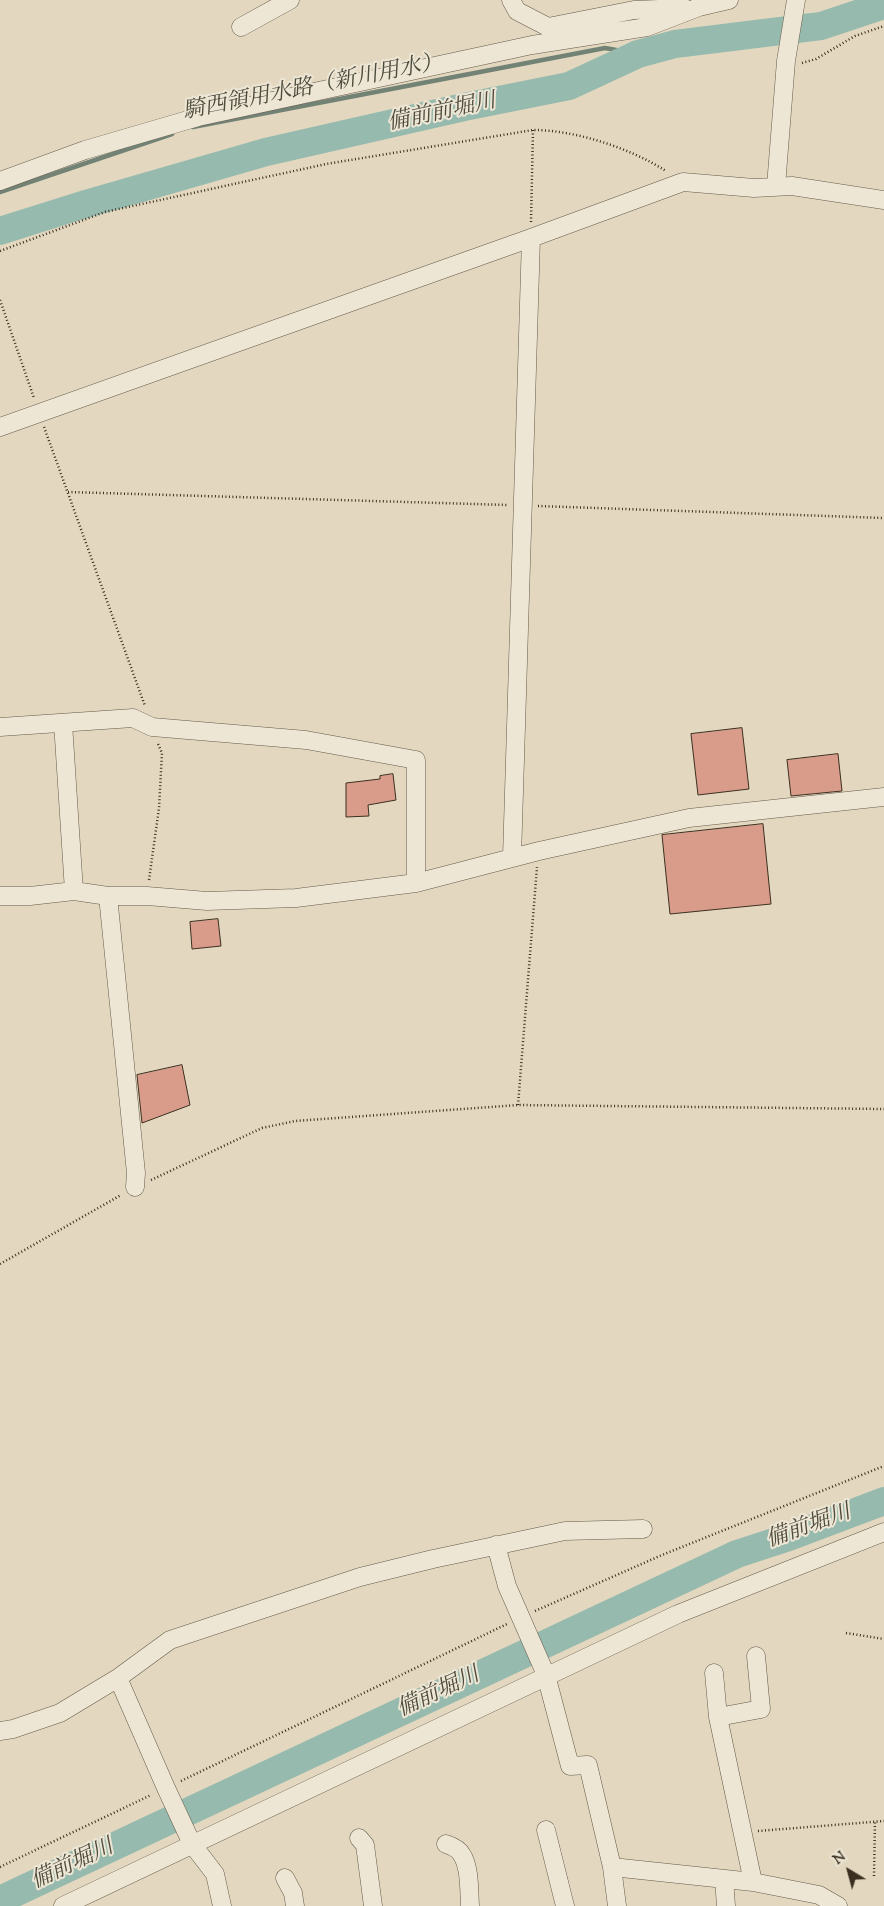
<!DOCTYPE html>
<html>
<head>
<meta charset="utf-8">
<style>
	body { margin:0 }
	#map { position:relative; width:884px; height:1906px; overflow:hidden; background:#e3d8bf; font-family:"Sorts Mill Goudy",serif }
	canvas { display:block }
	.north { position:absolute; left:824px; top:1846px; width:50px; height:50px; -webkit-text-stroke:4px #ede6d5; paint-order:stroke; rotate:323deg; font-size:14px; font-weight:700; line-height:20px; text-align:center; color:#3b2f20 }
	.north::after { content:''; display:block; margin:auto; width:18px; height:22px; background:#3b2f20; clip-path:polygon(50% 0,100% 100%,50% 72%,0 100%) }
</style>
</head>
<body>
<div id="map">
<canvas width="884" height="1906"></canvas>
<div class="north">N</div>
</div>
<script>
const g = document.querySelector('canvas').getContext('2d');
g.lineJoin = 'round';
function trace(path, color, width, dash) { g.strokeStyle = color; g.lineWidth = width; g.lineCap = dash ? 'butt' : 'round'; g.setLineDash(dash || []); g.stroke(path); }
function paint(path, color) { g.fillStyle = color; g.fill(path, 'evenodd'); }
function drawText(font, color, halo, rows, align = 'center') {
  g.font = font + ' "Sorts Mill Goudy","Noto Serif JP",serif'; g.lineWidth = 4; g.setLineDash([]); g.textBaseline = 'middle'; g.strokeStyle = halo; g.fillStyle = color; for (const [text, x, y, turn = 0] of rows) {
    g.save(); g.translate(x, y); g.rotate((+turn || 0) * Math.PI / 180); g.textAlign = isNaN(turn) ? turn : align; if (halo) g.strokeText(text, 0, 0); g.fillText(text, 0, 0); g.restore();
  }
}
const stream = new Path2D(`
	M193 127 605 48 638 54
	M0 192 172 134`);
const river = new Path2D(`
	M0 231 79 206 266 152 464 107 569 86 638 54 675 44 821 26 884 5
	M0 1900 737 1554 789 1537 884 1501`);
const building = new Path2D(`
	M742 728 749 789 698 795 691 734Z
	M838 754 842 791 791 796 787 760Z
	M393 774 396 800 368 805 369 816 346 817V783L380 779V776Z
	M763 824 771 904 670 914 662 835Z
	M218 919 221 946 192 949 190 922Z
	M182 1065 190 1105 142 1123 137 1075Z`);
const path = new Path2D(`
	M802 63 816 59 855 36 884 26
	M531 222 533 130
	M0 251 105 212 326 164 533 130C575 130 630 148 666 171
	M0 300 34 398
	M44 427 145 706
	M68 492 508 505
	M538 506 884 518
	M149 880 159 808 162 753 158 744
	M518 1105 537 867
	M151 1180 262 1128 295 1121 518 1105 884 1109
	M0 1264 121 1195
	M535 1611 662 1555 884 1466
	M846 1633 884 1639
	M181 1781 507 1624
	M758 1831 884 1821
	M0 1867 151 1795
	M874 1876 875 1821`);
const minor = new Path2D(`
	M511 0 517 11 548 27 634 10 684 8
	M241 27 290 0
	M0 181 85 150 198 117 532 45 647 27 699 7 729 0
	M776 186 786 61 796 0
	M0 427 531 238 683 182 754 188 792 186 884 200
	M63 723 74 891
	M0 727 133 718 152 727 306 740 416 760V883
	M512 857 531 238
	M0 896H30L74 891 108 896H147L207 901 296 898 416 883 539 851 689 818 884 797
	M108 896 136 1173 135 1187
	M496 1545 507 1586 546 1675 570 1766 588 1765 612 1867 617 1906
	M714 1673 718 1717 753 1882
	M118 1678 170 1640 360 1577 433 1559 565 1531 643 1529
	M718 1717 761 1709 756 1656
	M0 1731 13 1729 60 1713 118 1678 166 1788 192 1844 215 1874 222 1906
	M546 1830 565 1906
	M359 1838 365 1845 373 1906
	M446 1844C452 1846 459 1849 462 1855 470 1868 469 1890 470 1906
	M612 1867 753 1882 819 1895 838 1906
	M285 1878 293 1893 295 1906
	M724 1879 726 1906
	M63 1906 678 1614 884 1532`);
const waterNames = [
	["騎西領用水路（新川用水）",313,89,-11],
	["備前前堀川",442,114,-12],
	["備前堀川",809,1528,-20],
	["備前堀川",439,1694,-25],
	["備前堀川",73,1866,-25]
];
trace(stream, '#728275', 4.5);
trace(river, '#96baae', 28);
paint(building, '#d99b8a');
trace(building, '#3b2f20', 1);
trace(minor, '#655948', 19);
trace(path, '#3b2f20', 2.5, [1, 2.5]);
trace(minor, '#ede6d5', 18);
drawText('italic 22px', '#4d4b3c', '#ede6d5', waterNames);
</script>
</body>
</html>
